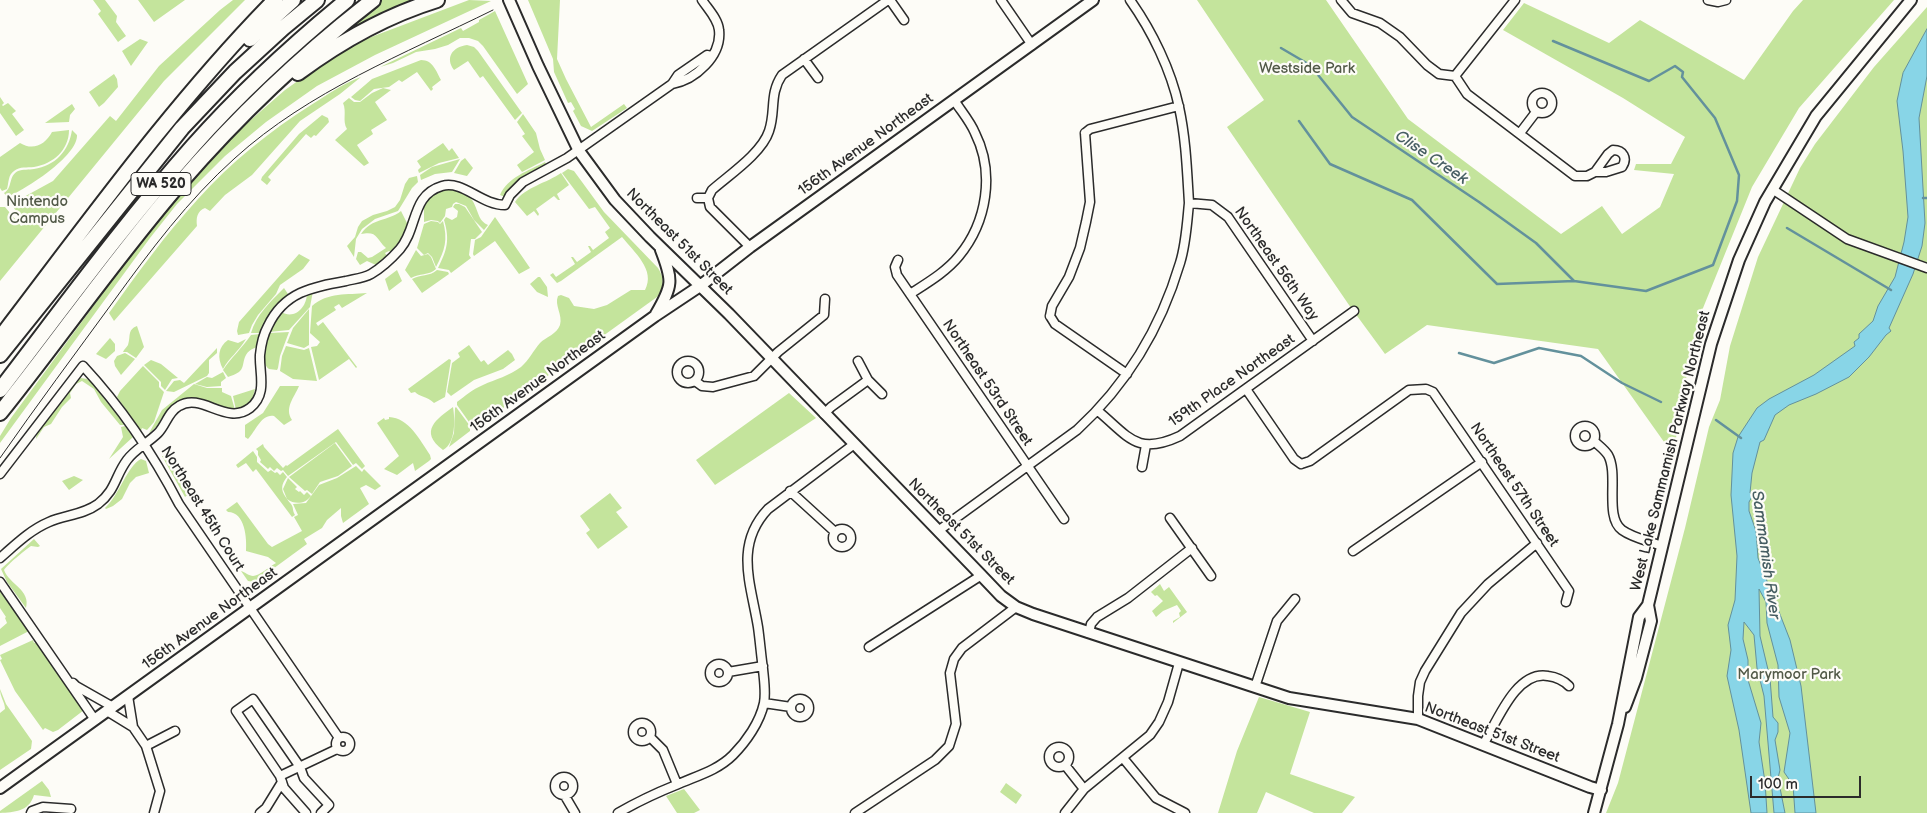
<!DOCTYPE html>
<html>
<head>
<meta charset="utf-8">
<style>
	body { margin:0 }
	#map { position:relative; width:1927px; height:813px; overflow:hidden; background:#fdfcf7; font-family:"Balsamiq Sans",sans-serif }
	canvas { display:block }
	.scale { position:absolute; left:1750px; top:776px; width:111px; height:22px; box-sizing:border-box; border:2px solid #2b2b2b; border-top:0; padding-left:6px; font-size:15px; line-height:18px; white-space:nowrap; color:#2b2b2b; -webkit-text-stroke:4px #fdfcf7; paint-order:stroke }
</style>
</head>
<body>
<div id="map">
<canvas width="1927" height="813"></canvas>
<div class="scale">100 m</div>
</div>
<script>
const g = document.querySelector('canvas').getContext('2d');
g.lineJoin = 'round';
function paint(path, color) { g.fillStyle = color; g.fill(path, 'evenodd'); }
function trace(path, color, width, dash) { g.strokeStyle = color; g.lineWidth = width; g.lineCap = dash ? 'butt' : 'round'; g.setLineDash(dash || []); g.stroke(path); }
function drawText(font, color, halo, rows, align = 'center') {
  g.font = font + ' "Balsamiq Sans",sans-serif'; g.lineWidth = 4.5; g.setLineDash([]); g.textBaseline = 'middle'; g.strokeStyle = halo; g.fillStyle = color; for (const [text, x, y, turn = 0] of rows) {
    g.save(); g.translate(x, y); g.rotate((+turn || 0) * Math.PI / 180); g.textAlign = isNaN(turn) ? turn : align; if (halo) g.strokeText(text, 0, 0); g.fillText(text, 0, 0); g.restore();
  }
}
const green = new Path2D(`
	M93 0H105L117 16 116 22 126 36 118 42 98 14 101 11Z
	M138 0H185L154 22Z
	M233 0H245L164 81 0 281V207H5L21 226 25 224 11 204 53 181 110 116 116 121 159 66 220 10Z
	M382 0H420L341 38 338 36Z
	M469 0 491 1 375 55 317 86 266 122 225 156 177 204 150 238 0 443V436L11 418 142 240 179 192 218 150 245 125 285 90 340 51 366 39Z
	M528 0H560L557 59 566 79 591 127 624 104 627 108 592 131 581 126 573 111 575 109 571 102 568 103 554 72 553 59Z
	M1197 0H1326L1408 119 1561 234 1602 206 1622 234 1660 207 1674 174 1634 170 1636 164H1671L1685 137 1623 98 1503 30 1524 3 1609 43 1640 20 1744 80 1793 11 1803 0H1894L1799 108 1752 187 1699 318 1679 412 1674 456 1598 349 1427 325 1385 354 1349 305 1227 127 1264 100Z
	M1927 7V813H1606L1618 783 1685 528 1709 427 1720 400 1730 346 1758 257 1800 168 1815 144 1874 67Z
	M495 11 528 84 517 94 483 46 478 41 469 38H460L448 45 435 49 416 52 393 63 380 67 461 28 463 31 479 22V20Z
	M140 39 148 42 131 66 122 51Z
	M467 45 474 47 478 51 522 113 515 120 483 76 480 78 468 61 454 70C445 58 452 47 467 45Z
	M421 60C433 60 436 71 441 80L432 87 433 89 431 91 417 72 402 82 399 80 389 87 374 89 360 101 355 100 351 97 372 79Z
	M114 74 117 79 118 87 104 103 99 107 89 92Z
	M361 77 340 94 300 121 252 175 225 195 210 211 205 208C197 211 196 218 197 226L114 321 109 313C137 274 165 235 198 199 230 163 270 131 311 105 327 95 344 83 361 77Z
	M383 88 391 90 375 102 387 120 371 130 373 134 357 145 369 163 364 166 335 140 347 129C342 121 347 112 343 103L349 98 354 102H360L372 93Z
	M0 97 4 103 2 105 3 106 8 103 16 111 12 114 24 130 16 136 0 113Z
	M72 104 75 109 70 115 69 122 45 123Z
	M523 114 536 133 540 149 545 160 522 172 517 165 534 152 522 136 525 134 517 122Z
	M322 115 328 118 329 122 316 136 314 135 311 138 306 134 268 177 271 180 267 185 261 180 262 177 299 134Z
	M69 130C69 150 53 164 34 167 27 168 20 166 14 171 8 175 9 182 7 189L2 191 0 188V157L20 143C33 151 45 145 52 132Z
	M72 130 77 135C78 156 25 190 7 197L4 193C13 188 8 176 18 171 23 169 29 170 34 169 55 166 69 151 72 130Z
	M443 143 449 151 452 148 459 158 439 163 419 173 418 170 421 167 417 161Z
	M465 158 473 168 467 176 454 173 461 161Z
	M460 159 452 172 435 174 421 180 420 175 432 167Z
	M545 162 546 164 516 182 505 197 500 195C508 177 528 171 545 162Z
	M568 169 574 171 604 212 658 268C664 277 665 288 657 297L474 429 457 405V402C465 396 473 389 483 385 496 379 509 376 521 367 529 360 533 351 540 343 546 337 557 334 560 325 563 315 554 305 558 296L561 295 569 298 574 306 594 309 607 305 631 290H645C656 270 634 252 622 237L561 281 557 283 550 275 553 273 556 277 575 264 571 257H573L577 262 591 252 588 246H590L593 250 609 238 605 232 610 228 595 207 589 209 562 173Z
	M561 173 569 185 557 194 560 200H558L554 196 536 209 539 214 538 216 534 211 527 216 515 202C525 187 547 183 561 173Z
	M417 176 418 182 412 188 398 211 375 219 362 229 356 239 354 257 347 246 355 237 358 227 362 221 373 215 387 211 395 207 400 200 405 184 409 178Z
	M449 189C484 193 471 218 488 225L484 230 474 220 466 206 456 202 453 204 452 207 446 209 445 216 440 223 438 221 431 220 424 222V203C431 195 438 190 449 189Z
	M455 204H459L465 207 482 232 475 239H471L469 255 471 258 451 273 449 270 438 268C447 250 450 240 444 220L446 217 452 220 457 217 458 211 453 207Z
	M401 211 408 225 398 244 391 252 389 251 385 253 387 256 376 265 367 261 360 265 356 259 358 252H361L368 258 372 257 386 248C375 238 378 231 361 234 373 217 387 222 401 211Z
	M495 217 530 268 519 274 495 241 474 256 473 254 475 240 481 237Z
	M431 221 438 222 440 224 443 221C448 240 445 250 436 267L432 257 428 253 424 255 417 248 424 224Z
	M416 250 421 256 428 254 431 257 436 269C428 276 420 273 411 278L405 270Z
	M299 254 310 260 303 269 280 285 276 294 258 315 252 325 249 333 238 335 237 331 239 322Z
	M397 270 402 281 389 291 385 279Z
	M437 270 448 272 449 274 422 293 412 279C421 274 429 277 437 270Z
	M538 277H540L547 287 548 297 537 292 530 284Z
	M284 288 288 294 271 312 260 333H251C256 315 271 301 284 288Z
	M313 291 310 307 289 330 269 332 281 312C295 320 307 307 307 293Z
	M367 293 342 308 339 304 334 307 336 310 316 323 318 326 323 322 357 367 356 368 349 359 319 380 311 347 317 346 320 342 310 333 312 306C328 292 347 295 367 293Z
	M309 309V345L304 348 287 343 293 328Z
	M137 326 144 347 136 358 127 352H123C124 349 127 347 128 345 131 336 127 330 137 326Z
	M289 332 280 356 278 368 277 370 269 369C259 361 265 344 269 333Z
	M260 334 257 347C239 353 247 366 239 372 236 374 231 376 228 377L223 370C231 358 242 348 251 335Z
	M110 338 115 344V351L106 359 96 354Z
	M246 339C239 351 229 358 223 369 217 358 218 347 228 340L238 343Z
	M469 345 481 362 484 360 488 365 508 350 512 354 515 360 503 369 474 380 451 396 447 392 452 363 460 357 458 353Z
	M286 346 304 350 309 348 317 381 293 379 280 371 282 356Z
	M217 348V353L209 360V373L207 376 174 392 166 391 174 381 180 380 184 383Z
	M125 353 135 359 121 375 115 366 114 361 117 356Z
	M449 359 451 360 445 397 434 403C427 396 419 397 415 392L411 393 408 389Z
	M151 360 161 364 178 378 172 379 165 390 161 386V382L144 365Z
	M143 366 159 382V387L164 392 154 422 147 430 142 428 141 431 117 397 120 391Z
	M223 372 226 378 221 382V386L207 387 195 384 207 377 212 378Z
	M81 378 87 379 92 383 125 425H120L101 402 94 389 82 381 76 384 70 393 71 398 62 407 51 424 44 427 36 439 37 430 76 380Z
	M194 384 207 388H222V392L231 396 235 410C212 408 189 387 169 409 161 417 159 427 149 433L162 410Z
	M280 386H299C294 398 284 408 292 420L284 425 274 416C261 414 256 431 248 439L245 437V425L263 413Z
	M255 389C252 400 252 406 236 410L233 396Z
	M789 393 816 418 715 485 696 460Z
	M453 407C455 419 456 443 443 450 418 431 437 419 453 407Z
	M456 407 470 426V431L449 447 454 433 455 408Z
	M389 417C409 418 420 440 430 455L431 459 429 461 415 471 413 463 397 475 384 469 399 456 377 423 384 418 385 420 389 419Z
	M125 426 133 437 109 459 123 437 121 427Z
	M338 429 365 466 362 469 356 463 353 465 336 442 288 476 283 470 281 471 277 468 274 471 270 467 268 469 260 462 261 460 258 455V451L256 449 263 444 264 447 283 468 286 465 287 466Z
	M335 443 352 466 338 476 320 482 312 494 307 490 305 491 289 477Z
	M253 451 257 457V462L268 472 271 470 275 473 277 472 280 475 283 472 287 477C278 488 283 494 291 504 294 508 292 510 295 515L292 517 256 469 253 472 246 463 238 468 236 465Z
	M162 456H166C170 462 183 482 188 484L191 483 195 489 185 497Z
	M141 459 146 461 149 473 136 477 130 483 122 499 113 506 106 509 105 508C120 494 127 466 141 459Z
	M356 466 362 472 364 469 381 486 375 490 366 485 360 488 369 504 343 523 341 516V508L327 520 322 528 304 539 307 544 255 582 248 581 241 571C245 572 249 576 253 576 259 576 270 566 276 563L268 557 246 551C247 538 245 512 228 512L226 510 237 502 268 544 272 547 302 531 294 517 298 515 293 504 306 503 319 485 337 478Z
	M74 476 83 480 69 490 62 481Z
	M288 478 297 487 295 489 299 492 300 491 304 495 307 492 311 496C305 504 295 505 287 499L283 489Z
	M610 493 622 508 616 512 628 527 598 549 586 533 590 530 580 516Z
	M34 539 40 546 38 547 31 546C24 551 8 564 4 570 9 584 31 590 26 608L7 582 1 569Z
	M1160 584 1164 591 1169 587 1187 612 1173 623V621L1180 617 1179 613 1181 611 1177 605 1163 611 1156 617 1152 611 1163 601 1157 595 1155 596 1151 592Z
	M0 591 29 631 0 646V629L7 623 5 618 6 617 0 608Z
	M33 640 34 643 37 642 84 710 58 730 53 732 45 728 43 730 15 691 0 660 2 659 0 655Z
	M0 689 6 704 32 741 31 749 0 770V713L5 709C5 702 0 697 0 689Z
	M1259 697 1310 712 1290 774 1355 797 1342 813H1314L1266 792 1257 813H1218L1237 751Z
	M42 781 49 790 51 797 34 795C29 812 14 812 0 813V811Z
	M1006 783 1022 795 1016 804 1000 792Z
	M684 789 700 810 694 813H677L666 796Z`);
const water = new Path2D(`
	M1927 29V76L1919 118 1925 223 1922 246 1913 274 1889 328 1891 331 1886 335 1869 357 1849 377 1816 394 1789 405 1775 415 1764 440 1760 442 1752 473 1750 493 1753 495 1749 502V511L1756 531 1758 558 1790 640 1801 686 1816 813H1795L1793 785 1784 772 1790 733 1779 697 1778 665 1767 623 1766 602 1759 589 1760 636 1770 678 1773 717 1778 723V732L1775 740 1780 770 1778 778 1785 813H1774L1764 696 1757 668 1754 635 1744 622 1743 639 1748 660V680L1761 723 1759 742 1765 782 1767 813H1751L1739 730 1727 676 1731 650 1728 625 1735 600 1737 556 1731 495 1733 453 1738 437 1757 408 1769 399 1814 375 1855 346 1854 342 1859 338V334L1873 321 1878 306 1895 277 1904 242 1908 217 1903 151 1897 101 1903 73Z`);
const stream = new Path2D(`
	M1281 48 1310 65 1352 117 1479 202 1536 243 1574 281
	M1299 121 1330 164 1412 200 1497 284 1574 281 1646 291 1713 265 1737 201 1739 175 1715 118 1682 77 1683 72 1675 66 1649 81 1553 41
	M1923 198H1927
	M1787 228 1891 290
	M1459 353 1494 363 1539 348 1581 356 1622 383 1661 402
	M1716 420 1741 438`);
const street = new Path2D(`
	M890 0 904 20
	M1001 0 1032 45
	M1130 0C1152 31 1171 70 1179 107 1186 139 1187 171 1189 203L1212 205 1228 217 1313 341
	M1341 0 1352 13 1380 23 1400 37 1427 65 1439 74 1455 76 1467 94 1575 176H1587L1595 172
	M1708 0 1718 2 1726 0
	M804 59 818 78
	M1455 76 1515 0
	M672 84C695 80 722 56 719 30 718 19 708 9 702 0
	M1532 103a10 10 0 1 1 20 0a10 10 0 1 1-20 0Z
	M1085 133 1090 129 1179 106
	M1520 133 1536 112
	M1613 150C1623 150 1628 158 1622 167L1606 172H1595L1608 154Z
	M1772 189 1847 239 1927 268
	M697 198H708
	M708 198 712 190C729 175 762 153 769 131 776 111 769 94 782 75L888 0
	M708 198 710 207 750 247
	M898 260 895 267 897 275 1064 519
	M910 294C927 283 946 272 959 256 987 222 995 173 975 133 970 121 961 111 954 100
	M1050 316 1052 306 1069 277 1080 248 1086 222 1090 202 1085 133
	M1050 316 1055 324 1127 374
	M677 372a11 11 0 1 1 22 0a11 11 0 1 1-22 0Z
	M858 361 868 380 882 394
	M695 381 702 386 713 387 754 376 778 352 824 315 825 299
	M1246 389 1294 459 1301 464
	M1098 411C1129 437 1137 456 1180 436L1354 311
	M824 414 831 407 868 380
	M1575 436a10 10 0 1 1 20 0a10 10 0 1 1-20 0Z
	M1594 441C1598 445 1604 449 1608 455 1619 474 1604 517 1622 530 1633 538 1649 541 1662 546
	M1301 464 1310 461 1409 390 1426 389 1433 392 1569 591 1566 602
	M1142 467 1146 445
	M0 474 83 366C122 408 153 454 179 504L339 738
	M790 491 835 532
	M1170 518 1211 576
	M833 538a9 9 0 1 1 18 0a9 9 0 1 1-18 0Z
	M938 531 1077 430C1126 385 1161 327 1180 263 1186 244 1187 223 1189 203
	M1353 551 1482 462
	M0 558C15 545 30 530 49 522 65 515 83 515 98 504 116 490 115 476 127 460 135 449 148 443 158 433 166 425 168 412 179 406 202 392 226 426 250 408 268 394 259 373 260 355 261 345 263 335 268 326 284 292 312 287 346 281 354 279 364 278 371 274 381 268 392 258 400 249 418 228 411 195 442 186 463 180 481 205 505 205L510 195 523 182 567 158 672 84 678 75 707 55 711 56
	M0 582 95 720
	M1089 633 1091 624 1097 617 1128 598 1192 548
	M869 647 977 578 980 574
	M710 673a9 9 0 1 1 18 0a9 9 0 1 1-18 0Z
	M728 672 763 666
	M73 683 76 686 113 707
	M1255 687 1277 621 1295 599
	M128 696 133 727 146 746 160 791 154 813
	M791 708a9 9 0 1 1 18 0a9 9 0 1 1-18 0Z
	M764 703 791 707
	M107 711 133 727
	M1418 719V696L1420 682 1425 671 1461 613 1488 584 1537 543
	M633 732a9 9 0 1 1 18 0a9 9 0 1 1-18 0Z
	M336 744a7 7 0 1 1 14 0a7 7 0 1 1-14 0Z
	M650 737 663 750 677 784
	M1483 745C1497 722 1516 670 1548 676 1556 677 1563 680 1569 686
	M146 746 175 731
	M1049 757a10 10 0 1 1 20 0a10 10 0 1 1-20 0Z
	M1123 758 1156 798 1185 813
	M1065 765 1084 789
	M280 776 337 749
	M555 786a9 9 0 1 1 18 0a9 9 0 1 1-18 0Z
	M565 796 575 813
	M31 813 32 811 43 807 71 809
	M260 813 266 808 282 782
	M306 813 284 788 280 776 236 711 253 699 300 767 304 778 329 805 321 813
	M618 813C637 802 656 793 676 785 696 776 717 771 733 755 746 742 760 722 764 703 766 693 764 680 763 669 761 655 760 641 758 627 751 584 734 545 768 509L853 445
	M855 813 935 760 949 746 956 724 950 673 954 659 962 648 1016 607
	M1065 813 1084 789 1150 735 1159 722 1168 702 1179 663`);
const secondary = new Path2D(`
	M509 0 538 66 579 151 615 200 650 237 729 314 980 574 1001 596 1016 607 1033 614 1289 698 1418 719 1590 787 1601 790
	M656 314C673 285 673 281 661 250
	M1625 707 1636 678 1651 621 1648 605
	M0 788 655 316 700 286 750 247 1093 0
	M1594 813 1618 724 1639 617 1648 605 1711 344 1739 260 1765 202 1816 116 1911 0`);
const highway = new Path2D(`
	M250 39 293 0
	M298 73C341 41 385 16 437 0
	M0 338C88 223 173 104 275 0
	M0 355 182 128 235 72 283 28 317 0
	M0 390C63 308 124 224 193 146 240 93 292 45 347 0
	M0 413C60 338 116 257 179 184 237 117 303 54 373 0`);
const tram = new Path2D(`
	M0 458C37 405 75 354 113 302 150 251 188 200 235 158 309 91 404 54 493 10`);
const shields = [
	[161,184,60]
];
const shieldNames = [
	["WA 520",161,184]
];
const parkNames = [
	["Westside Park",1307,69],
	["Nintendo",37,202],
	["Campus",37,219],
	["Marymoor Park",1789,675]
];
const streetNames = [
	["156th Avenue Northeast",866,145,-36],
	["Northeast 51st Street",679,242,45],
	["Northeast 56th Way",1276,264,55],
	["159th Place Northeast",1232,381,-35],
	["156th Avenue Northeast",538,382,-36],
	["Northeast 53rd Street",987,383,56],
	["West Lake Sammamish Parkway Northeast",1671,451,-76],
	["Northeast 57th Street",1514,485,56],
	["Northeast 45th Court",202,509,58],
	["Northeast 51st Street",961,532,45],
	["156th Avenue Northeast",210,619,-36],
	["Northeast 51st Street",1492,733,21]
];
const waterNames = [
	["Clise Creek",1431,158,34],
	["Sammamish River",1765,555,82]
];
paint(green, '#c4e49c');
paint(water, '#88d5e7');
trace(water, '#63919c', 1);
trace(stream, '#63919c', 2.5);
trace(street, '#2b2b2b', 11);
trace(secondary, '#2b2b2b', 14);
trace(highway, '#2b2b2b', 18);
trace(street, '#fdfcf7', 8);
trace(secondary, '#fdfcf7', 10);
trace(highway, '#fdfcf7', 14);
trace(tram, '#2b2b2b', 1);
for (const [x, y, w] of shields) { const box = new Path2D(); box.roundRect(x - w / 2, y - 11.5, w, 23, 4); g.fillStyle = '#fdfcf7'; g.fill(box); trace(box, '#2b2b2b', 1); }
drawText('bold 14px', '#2b2b2b', null, shieldNames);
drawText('15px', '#515947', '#fdfcf7', parkNames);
drawText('15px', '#2b2b2b', '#fdfcf7', streetNames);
drawText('italic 16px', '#475e63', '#fdfcf7', waterNames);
</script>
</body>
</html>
